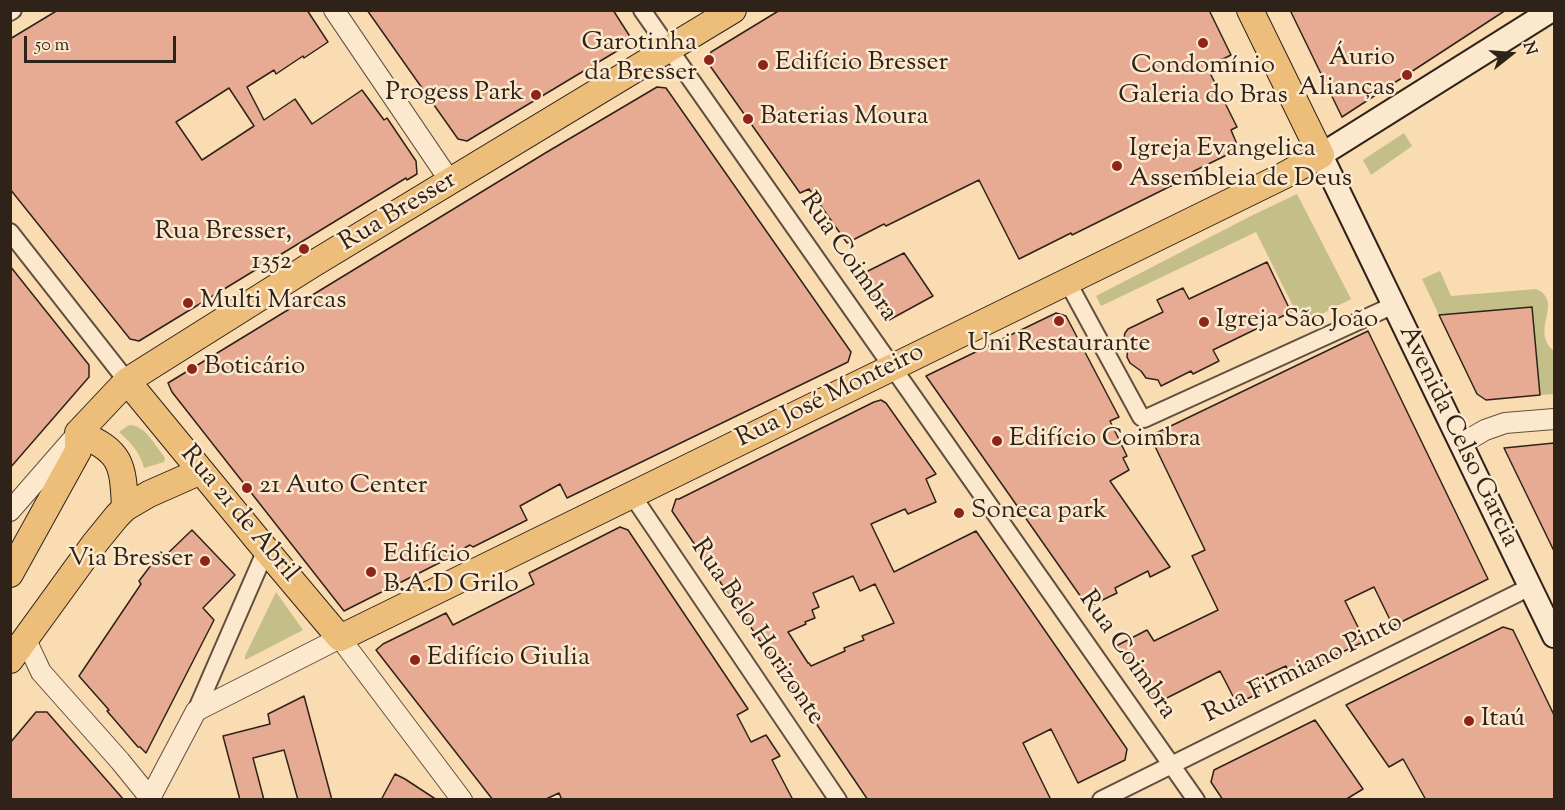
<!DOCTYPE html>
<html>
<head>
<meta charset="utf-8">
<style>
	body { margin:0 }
	#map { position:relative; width:1565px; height:810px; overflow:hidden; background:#f9dcb2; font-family:"Sorts Mill Goudy",serif }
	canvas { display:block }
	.frame { position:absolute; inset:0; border:12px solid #2f2219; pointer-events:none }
	.north { position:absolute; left:1481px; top:24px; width:60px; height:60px; -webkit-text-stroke:4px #fbe8cd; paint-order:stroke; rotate:73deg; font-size:16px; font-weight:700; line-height:24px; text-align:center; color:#2f2219 }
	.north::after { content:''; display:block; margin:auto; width:21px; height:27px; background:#2f2219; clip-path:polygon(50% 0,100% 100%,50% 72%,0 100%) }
	.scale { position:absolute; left:24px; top:36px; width:152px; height:27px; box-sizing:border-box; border:3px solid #2f2219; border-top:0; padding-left:8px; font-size:18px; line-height:21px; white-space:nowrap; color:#2f2219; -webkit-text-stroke:4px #fbe8cd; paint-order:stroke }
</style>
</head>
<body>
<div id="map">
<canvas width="1565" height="810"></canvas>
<div class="frame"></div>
<div class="north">N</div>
<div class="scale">50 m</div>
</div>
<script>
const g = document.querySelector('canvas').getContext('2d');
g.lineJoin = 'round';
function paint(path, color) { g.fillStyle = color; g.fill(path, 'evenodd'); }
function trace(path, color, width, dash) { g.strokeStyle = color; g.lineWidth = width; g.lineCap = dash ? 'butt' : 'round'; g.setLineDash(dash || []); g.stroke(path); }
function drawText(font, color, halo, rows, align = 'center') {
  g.font = font + ' "Sorts Mill Goudy",serif'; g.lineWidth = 5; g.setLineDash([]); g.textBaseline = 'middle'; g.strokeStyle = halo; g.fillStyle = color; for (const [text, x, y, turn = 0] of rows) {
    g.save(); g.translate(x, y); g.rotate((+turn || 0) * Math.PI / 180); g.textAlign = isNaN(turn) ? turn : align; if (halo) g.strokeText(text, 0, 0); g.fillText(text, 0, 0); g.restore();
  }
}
const green = new Path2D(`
	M1404 133 1412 146 1371 175 1363 160Z
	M1297 194 1351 299 1302 324 1256 232 1101 306 1096 296 1249 217Z
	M1440 271 1451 296 1536 289C1565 302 1529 330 1554 351V394L1540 395 1532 307 1439 315 1422 279Z
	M129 425C145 425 154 444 163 455L165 459 164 462 144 468C140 452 131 443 119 432Z
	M276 592 303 630 245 660V656Z`);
const building = new Path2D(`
	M58 10H307L328 42 304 58 303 56 276 74 274 70 247 87 264 120 295 99 312 124 362 90 384 120 387 118 416 161 417 174 407 180 406 178 139 341 130 339 10 189V39ZM229 88 254 126 202 160 176 122Z
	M367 10H613L629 35 627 45 467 141 458 139Z
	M780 10H1209L1231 55 1207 67 1237 127 1231 130 1239 149 1190 173 1191 176 1072 235 1071 233 1019 259 979 180 886 226 884 224 847 243 809 189 800 193 708 63 711 52Z
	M1290 10H1506L1342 117Z
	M657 87 666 88 851 352 848 362 567 498 560 484 520 506 527 520 473 547 470 545 442 560 443 561 344 611 172 392 168 383 547 152Z
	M904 253 933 296 889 320 858 276Z
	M1267 262 1291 312 1213 350 1219 361 1193 374 1191 371 1161 386 1158 380 1146 378 1141 371 1130 363 1127 357 1128 346 1124 338 1125 333 1128 329 1163 312 1157 300 1183 288 1189 299Z
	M10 266 89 365V377L10 468Z
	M1532 307 1540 395 1486 400 1477 394 1439 315Z
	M1056 313 1066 316 1119 417 1110 421 1127 456 1123 458 1129 470 1110 481 1170 567 1150 577 1148 571 1115 588 1117 593 1088 607 926 376Z
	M1368 331 1488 579 1393 626 1374 587 1345 601 1365 641 1291 677 1286 666 1253 681 1259 693 1237 704 1220 671 1157 703 1116 646 1147 630 1154 641 1218 610 1192 556 1205 550 1150 436Z
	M881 400 886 403 936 474 926 479 936 502 908 514 905 509 871 524 894 572 976 531 1127 749 1125 760 1078 783 1051 729 1023 743 1051 800H868L672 511 676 499H679L874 402ZM853 576 860 591 875 584 894 623 862 636 864 640 844 648 845 651 811 666 809 663H808L788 632 806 624 805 622 815 618 812 610 819 607 813 593Z
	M1554 443V551L1504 448Z
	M620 527 628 530 748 709 737 715 751 742 766 735 780 756 772 760 793 800H562L559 793 544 800H493L376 650 383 644 446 613 453 625 534 584 529 573Z
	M192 530 235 575 203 608 214 620 146 753 140 747H138L107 711 109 710 79 676 141 584 139 581 161 552 165 556Z
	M1503 627 1513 630 1554 715V800H1426L1403 759 1389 767 1346 705Z
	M304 696 332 800H298L284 750 253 758 264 800H240L223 736 270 724 268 714Z
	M36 712H47L124 800H10V743Z
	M1315 720 1363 789 1345 800H1223L1211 782 1214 770Z
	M395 774 405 779 437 800H381Z`);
const minor = new Path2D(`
	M642 10 1196 800
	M10 12 13 10
	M10 232 127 381
	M1067 281 1141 417 1144 419 1394 305
	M632 495 838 800
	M196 711 266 550
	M1101 800 1530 587`);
const tertiary = new Path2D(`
	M334 10 450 181
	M1461 444 1485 430 1505 423 1554 419
	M10 511 78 433
	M26 640 41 672 120 761 150 798
	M149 800 196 711 340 638 462 800`);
const secondary = new Path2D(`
	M1552 10 1321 155 1554 636`);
const primary = new Path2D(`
	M127 381 266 550 340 638 1283 176 1321 155 1250 10
	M78 433C122 451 123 464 125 508
	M10 574 78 451V433L127 381 313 264 733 10
	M10 660 95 543 117 516 125 508 149 494 201 471`);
const markers = [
	[1203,43,6,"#8f2418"],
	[709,60,6,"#8f2418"],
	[763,65,6,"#8f2418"],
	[1407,75,6,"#8f2418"],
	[536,95,6,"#8f2418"],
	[748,119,6,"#8f2418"],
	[1117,166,6,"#8f2418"],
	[304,249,6,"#8f2418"],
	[188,303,6,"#8f2418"],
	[1059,321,6,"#8f2418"],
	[1204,322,6,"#8f2418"],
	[192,369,6,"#8f2418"],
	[997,441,6,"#8f2418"],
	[247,488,6,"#8f2418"],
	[959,513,6,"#8f2418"],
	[205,561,6,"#8f2418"],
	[371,572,6,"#8f2418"],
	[415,660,6,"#8f2418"],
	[1469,721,6,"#8f2418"]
];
const poiNames = [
	["Garotinha",697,45,"right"],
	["da Bresser",697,75,"right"],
	["Áurio",1395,60,"right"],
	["Alianças",1395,90,"right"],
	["Edifício Bresser",775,65],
	["Condomínio",1203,68,"center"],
	["Galeria do Bras",1203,98,"center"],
	["Progess Park",524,95,"right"],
	["Baterias Moura",760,119],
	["Igreja Evangelica",1129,151],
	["Assembleia de Deus",1129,181],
	["Rua Bresser,",292,234,"right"],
	["1352",292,264,"right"],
	["Multi Marcas",200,303],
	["Igreja São João",1216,322],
	["Uni Restaurante",1059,346,"center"],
	["Boticário",204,369],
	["Edifício Coimbra",1009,441],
	["21 Auto Center",259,488],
	["Soneca park",971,513],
	["Edifício",383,557],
	["B.A.D Grilo",383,587],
	["Via Bresser",193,561,"right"],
	["Edifício Giulia",427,660],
	["Itaú",1481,721]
];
const streetNames = [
	["Rua Bresser",399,213,-31],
	["Rua Coimbra",847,258,55],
	["Rua José Monteiro",831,397,-26],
	["Avenida Celso Garcia",1457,437,64],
	["Rua 21 de Abril",238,515,50],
	["Rua Belo Horizonte",756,633,56],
	["Rua Coimbra",1126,656,55],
	["Rua Firmiano Pinto",1304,670,-26]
];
paint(green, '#c4be88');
paint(building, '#e7aa92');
trace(building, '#2f2219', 1.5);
trace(minor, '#62503f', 20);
trace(tertiary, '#62503f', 22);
trace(secondary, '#2f2219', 26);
trace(primary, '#2f2219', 28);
trace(minor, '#fbe8cd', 16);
trace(tertiary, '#fbe8cd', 20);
trace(secondary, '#fbe8cd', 22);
trace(primary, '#ecbe79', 26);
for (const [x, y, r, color] of markers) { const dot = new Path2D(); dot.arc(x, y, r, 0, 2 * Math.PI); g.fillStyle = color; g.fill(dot); trace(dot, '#fbe8cd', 2); }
drawText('26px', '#2f2219', '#fbe8cd', poiNames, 'left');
drawText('26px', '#2f2219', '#fbe8cd', streetNames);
</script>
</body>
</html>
